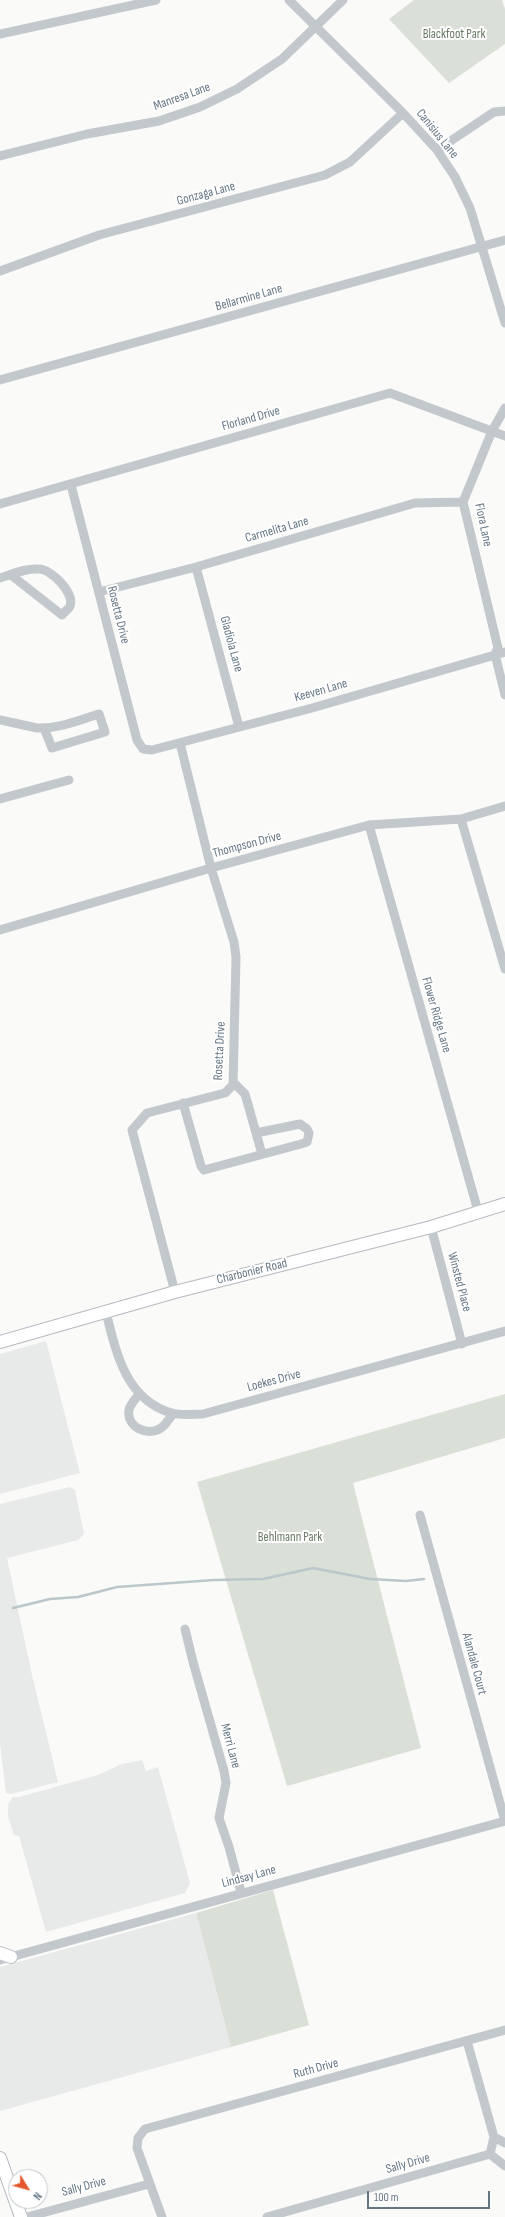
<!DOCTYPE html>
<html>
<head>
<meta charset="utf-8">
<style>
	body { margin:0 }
	#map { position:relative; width:505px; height:2217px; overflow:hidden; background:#fafaf8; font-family:"Sofia Sans Condensed",sans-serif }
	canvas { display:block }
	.north { position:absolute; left:8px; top:2169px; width:40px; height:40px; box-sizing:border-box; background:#fff; border:1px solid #c1c8cd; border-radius:50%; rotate:127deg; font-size:11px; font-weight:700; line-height:16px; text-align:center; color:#657683 }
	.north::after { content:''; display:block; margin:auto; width:14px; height:18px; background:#e4572e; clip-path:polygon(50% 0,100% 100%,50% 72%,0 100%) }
	.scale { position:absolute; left:367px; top:2191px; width:123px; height:18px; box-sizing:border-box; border:2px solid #657683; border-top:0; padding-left:5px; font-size:12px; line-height:14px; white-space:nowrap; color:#657683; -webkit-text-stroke:3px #fff; paint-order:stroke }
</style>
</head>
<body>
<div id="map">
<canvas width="505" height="2217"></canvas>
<div class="north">N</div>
<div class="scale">100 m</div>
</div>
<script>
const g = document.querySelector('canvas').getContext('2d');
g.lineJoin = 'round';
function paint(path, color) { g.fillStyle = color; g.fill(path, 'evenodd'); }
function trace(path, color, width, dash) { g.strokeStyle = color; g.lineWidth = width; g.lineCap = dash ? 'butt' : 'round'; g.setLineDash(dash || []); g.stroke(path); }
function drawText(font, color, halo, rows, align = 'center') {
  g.font = font + ' "Sofia Sans Condensed",sans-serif'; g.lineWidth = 4; g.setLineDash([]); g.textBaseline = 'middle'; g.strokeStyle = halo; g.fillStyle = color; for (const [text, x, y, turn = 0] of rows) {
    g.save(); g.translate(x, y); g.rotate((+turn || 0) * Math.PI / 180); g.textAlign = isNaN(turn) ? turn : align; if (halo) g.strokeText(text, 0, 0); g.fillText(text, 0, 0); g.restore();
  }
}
const built = new Path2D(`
	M46 1341 80 1473 0 1494V1354Z
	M70 1487 75 1490 84 1534 78 1540 7 1558 32 1675 58 1782 11 1794 6 1793 0 1744V1504Z
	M142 1760 146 1771 158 1767 190 1883 185 1893 46 1932 19 1836 14 1835 8 1817V1804L13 1797H19L98 1775 122 1764Z
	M196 1913 231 2047 0 2111V1967Z`);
const green = new Path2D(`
	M414 0H502L505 9V44L449 83 389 19Z
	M505 1394V1438L353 1483 421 1748 287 1786 197 1482Z
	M273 1890 309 2025 231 2047 196 1913Z`);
const stream = new Path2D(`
	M13 1608 50 1599 78 1597 117 1587 214 1580 263 1579 313 1568 370 1579 406 1581 424 1579`);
const minor = new Path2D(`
	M289 0 403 113 437 150 455 177 470 208 505 323
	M0 34 156 0
	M437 150 494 112 505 111
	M0 156 87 134 159 121 200 107 237 89 282 59 343 0
	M0 271 99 235 325 175 350 162 403 113
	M0 380 505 240
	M505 408 492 431 463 502 498 648 495 654 505 695
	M71 485 137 740 143 749 152 750 312 708 505 652
	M0 504 390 393 505 436
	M196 567 239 727
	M0 578C13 574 25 568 39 569 51 569 75 593 70 606 69 609 64 612 62 615L11 575
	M99 592 196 567 415 503 463 502
	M0 720 37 728C59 729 79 720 99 714L105 732 52 748 44 728
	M0 799 69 780
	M461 819 505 969
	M369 825 478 1211
	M0 930 211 868 369 825 461 819 505 806
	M234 1083 245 1094 262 1154
	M183 1103 201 1166 204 1170 301 1144 307 1142 309 1133 307 1129 300 1124 256 1133
	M431 1227 462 1344
	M175 1292 132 1130 147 1113 225 1093 233 1085 236 957 234 942 211 868 180 743
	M106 1312C116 1353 126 1400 172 1413 182 1416 193 1414 203 1414L505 1331
	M139 1394C136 1399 130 1404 129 1410 126 1427 148 1437 161 1428 166 1425 169 1418 173 1414
	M420 1515 505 1821
	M185 1629 193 1662 224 1771 226 1783 219 1818 229 1847 241 1892
	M0 1960 505 1821
	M467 2041 494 2137 490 2154
	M494 2137 505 2143
	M490 2154 505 2166
	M27 2217 149 2184
	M162 2217 137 2148 138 2138 145 2129 505 2030
	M267 2217 490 2154`);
const major = new Path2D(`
	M0 1342 175 1292 431 1227 505 1204
	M0 1953 11 1957
	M0 2158 21 2217`);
const parkNames = [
	["Blackfoot Park",454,35],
	["Behlmann Park",290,1538]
];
const streetNames = [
	["Manresa Lane",182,97,-20],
	["Canisius Lane",437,134,51],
	["Gonzaga Lane",206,194,-15],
	["Bellarmine Lane",249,298,-16],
	["Florland Drive",251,419,-16],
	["Flora Lane",483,525,78],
	["Carmelita Lane",277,530,-16],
	["Rosetta Drive",118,615,76],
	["Gladiola Lane",231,644,75],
	["Keeven Lane",321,691,-16],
	["Thompson Drive",247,845,-15],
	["Flower Ridge Lane",436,1015,74],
	["Rosetta Drive",220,1051,-87],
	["Charbonier Road",252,1272,-14],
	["Winsted Place",459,1282,75],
	["Loekes Drive",274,1381,-15],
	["Alandale Court",474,1664,75],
	["Merri Lane",230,1746,75],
	["Lindsay Lane",249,1877,-15],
	["Ruth Drive",316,2069,-15],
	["Sally Drive",408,2164,-16],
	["Sally Drive",84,2187,-15]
];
paint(built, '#e8e9e9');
paint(green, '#dadfd7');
trace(stream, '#bbc7cb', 2.5);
trace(major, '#b5babe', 14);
trace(minor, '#c3c8cc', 9);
trace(major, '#fff', 12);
drawText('13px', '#687a64', '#fff', parkNames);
drawText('13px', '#657683', '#fff', streetNames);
</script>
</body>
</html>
